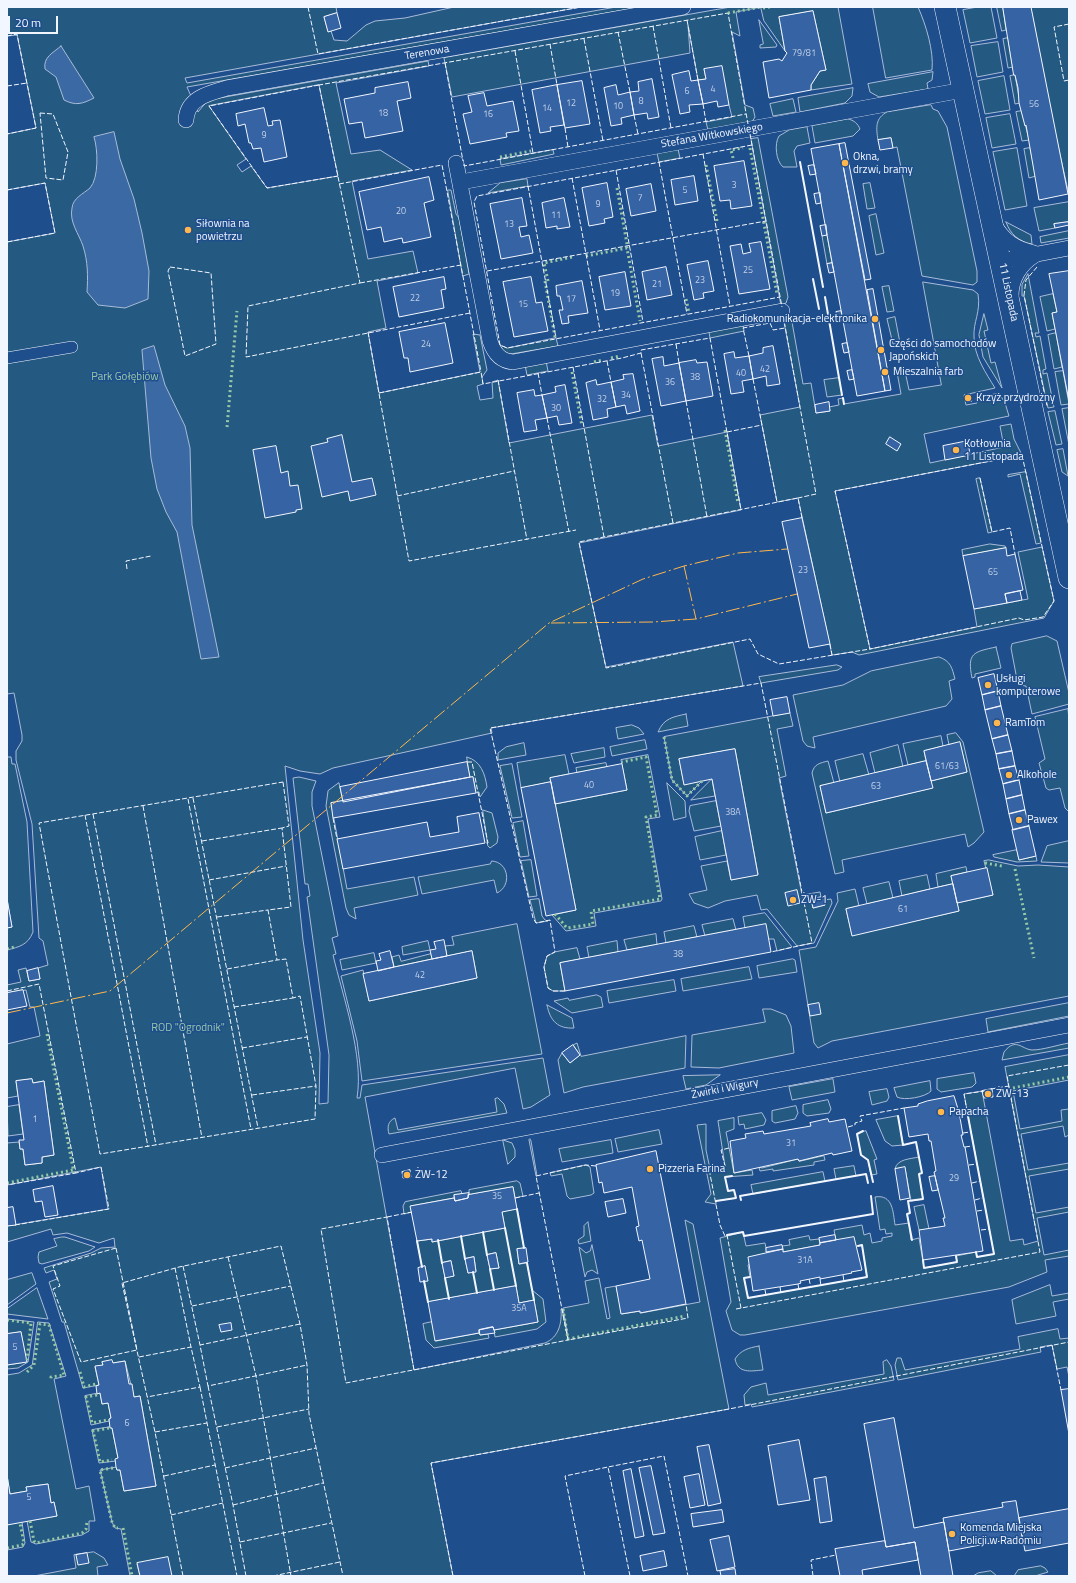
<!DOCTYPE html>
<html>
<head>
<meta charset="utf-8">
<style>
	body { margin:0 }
	#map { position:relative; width:1076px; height:1583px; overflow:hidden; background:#1f4e8c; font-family:"Titillium Web",sans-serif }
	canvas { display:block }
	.frame { position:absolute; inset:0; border:8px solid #f2f6ff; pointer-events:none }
	.scale { position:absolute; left:8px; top:16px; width:50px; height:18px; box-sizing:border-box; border:2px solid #f2f6ff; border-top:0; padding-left:5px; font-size:12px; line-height:14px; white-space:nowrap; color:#f2f6ff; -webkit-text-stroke:3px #1f4e8c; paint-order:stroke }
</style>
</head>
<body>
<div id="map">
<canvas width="1076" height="1583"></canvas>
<div class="frame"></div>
<div class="scale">20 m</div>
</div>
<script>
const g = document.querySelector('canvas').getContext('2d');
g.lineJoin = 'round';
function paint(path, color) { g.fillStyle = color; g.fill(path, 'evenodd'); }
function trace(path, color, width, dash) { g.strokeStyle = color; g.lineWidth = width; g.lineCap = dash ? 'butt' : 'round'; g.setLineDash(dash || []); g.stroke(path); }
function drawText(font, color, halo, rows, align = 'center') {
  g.font = font + ' "Titillium Web",sans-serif'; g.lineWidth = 3; g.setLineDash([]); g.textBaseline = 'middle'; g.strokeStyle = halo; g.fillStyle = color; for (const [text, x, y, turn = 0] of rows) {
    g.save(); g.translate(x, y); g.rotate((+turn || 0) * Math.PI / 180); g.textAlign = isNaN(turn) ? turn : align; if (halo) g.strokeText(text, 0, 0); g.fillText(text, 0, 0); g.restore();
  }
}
const green = new Path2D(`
	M7 7H336L337 13 324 17 328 31H331L334 40 347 41 366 25 375 21 405 18 454 7H581L185 78 187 83 616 7H641L187 87 198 112 208 100 428 61 429 66 336 83 351 154 380 150 412 170 352 181 368 259 413 251 418 273 377 281 386 328 368 332 379 393 480 372 473 334 480 335 487 370 482 377 483 384 477 386 480 400 493 398 492 382 498 380 509 443 652 415 658 446 727 432 741 510 579 543 606 667 733 642 743 686 491 728 492 733 333 768 320 774 300 771 285 766 303 940 320 1053 319 1104 328 1103 329 1055 307 897 310 896 308 884H305L293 778 299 777 316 781 312 792V806L338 936 332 938 336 954 333 955C343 997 364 1056 357 1098H360L362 1085 543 1058 550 1095 531 1107 523 1109 515 1068 365 1097 414 1370 545 1343C559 1337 562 1323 561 1309H562L568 1338 563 1308 589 1303 585 1281 599 1278 607 1319 610 1318 605 1288 616 1286 622 1314 640 1311 641 1313 700 1302 685 1220 693 1224 729 1409 431 1463 453 1576H172L137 1564 140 1576H130L121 1529 115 1528 112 1522 100 1470 116 1467 117 1470H120L124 1491 156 1486 140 1396 134 1397 125 1361 113 1363 102 1362 103 1365 95 1367 99 1385 83 1388 64 1322H62L49 1282 57 1279 54 1270 46 1273 44 1268 91 1253 101 1248 115 1247 114 1238 99 1243 67 1233 53 1235 51 1229 7 1242V1226L108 1209 101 1167 7 1185V1143L19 1142 20 1149H23L25 1165 42 1163V1157L54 1155 44 1081 33 1083 32 1079 16 1081 18 1096 7 1098V1044L40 1036 34 1007H30L26 990 7 993V985L21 982 18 970 26 968 29 981 40 979 38 968 48 965 43 941 39 938 32 824 16 760V751L22 741V735L14 693 7 694V242L55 233 45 183 7 190V134L36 128 17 35 7 36ZM319 85 338 176 267 188 251 166 242 172 237 165 246 159 209 106Z
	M731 7H761L736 12 740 36 732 32 745 105 753 108 755 117 752 122 708 130 706 122 732 117 729 105 704 69 706 79 698 80 688 25 690 53 452 97 444 58Z
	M761 7H838L852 84 811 90V85L820 71 826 70 813 11 779 17 785 51 764 21Z
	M873 7H918C926 25 934 51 932 70L886 78Z
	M978 7H991L997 38 970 43 963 10Z
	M997 7H1003L1006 30 1002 31Z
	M1031 7H1069V195L1055 132Z
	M759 20 777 45 776 47 760 48V45L763 44Z
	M1008 38 1013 67 1008 68 1003 39Z
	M998 42 1003 72 977 77 971 46Z
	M933 72 932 80 927 83 928 89 879 97 870 92 868 84Z
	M1015 75 1020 103 1015 104 1010 76Z
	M1004 76 1010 110 985 114 978 81Z
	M853 88 852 96 845 103 800 112 798 98Z
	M793 99 796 112 773 116 770 104Z
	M931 105 933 109 938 111 947 127 977 271V282L973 285 922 276 897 147 893 148 891 138 878 140C876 128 875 118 887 112Z
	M1022 111 1029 140 1022 141 1016 112Z
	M1010 114 1016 144 992 148 986 118Z
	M848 119C854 120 858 124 860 129L853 136 815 143 812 126Z
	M807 127 810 143 797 146 794 151 797 167H783C776 161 774 144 779 136L789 130Z
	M758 138 788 297 786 303 781 306 751 139Z
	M1017 148 1027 206 1005 210 993 152Z
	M1030 148 1036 176 1029 178 1024 149Z
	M678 149 680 158 659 162 657 153Z
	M553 150 554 154 501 165 500 159Z
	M527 179 528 186 488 193 500 183Z
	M870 183 875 208 867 209 863 184Z
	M448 190H451L456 214 459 218 469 274 463 276Z
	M1069 202V225L1068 222 1054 224 1055 228 1039 231 1034 208Z
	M876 214 884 253 876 255 869 216Z
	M1006 222 1031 235 1032 244C1019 242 1010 234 1006 222Z
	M1069 231V238L1041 243 1040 237Z
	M827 235 832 263 827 264 822 236Z
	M1028 274 1039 333H1035L1036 337 1040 336 1046 369 1043 370V374L1047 373 1054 407 1048 408 1024 296H1022V285Z
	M923 282 973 290 978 294C981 312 973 322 974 337 974 356 986 373 995 388L964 395 966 405 977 403 976 398 999 393 1005 403 1009 416 924 434 930 463 1004 447 1000 426 1011 424 1014 439 1022 455 835 491 870 649 977 627 974 609 1028 599 1018 552 1042 547 1054 601 1044 618 859 655 852 652 832 655 798 498 777 502 760 415 800 407 783 317 788 318 792 322 803 384 811 383 816 413 830 411 829 407 839 405 838 399 843 398 844 404 901 394 897 372 905 371 909 390 941 385Z
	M889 286 894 311 887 312 882 287Z
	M1053 294 1057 312 1052 313 1055 329 1047 331 1040 297Z
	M984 314 988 330 984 331 991 363 995 362 1002 388 983 357 979 335Z
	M895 317 900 343 893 344 887 319Z
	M743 325 744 331 710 338 709 332Z
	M1056 333 1062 367 1054 369 1048 335Z
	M556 338 558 346 511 354 504 353 500 345 507 348Z
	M546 361 548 371 527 375 525 365Z
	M1063 371 1069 404 1061 405 1055 372Z
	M839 378 842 395 827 397 824 380Z
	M1069 408V445L1062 409Z
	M1055 411 1062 444 1056 445 1048 412Z
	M1063 449 1068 476 1062 472 1057 450Z
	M1026 472 1041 543 1036 544 1020 474 1008 477V475Z
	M980 478 992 532 988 533 976 479Z
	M990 544 1005 546 1006 548 963 556 962 550Z
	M1047 636 1057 641 1069 693V704L1032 714 1026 686 1018 685 1011 648 1012 644Z
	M996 647 1001 668 975 674V677L972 678C967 653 973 652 996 647Z
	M939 657C951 661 952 668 955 679L949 681 952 699 946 706 813 737 815 748 807 746 803 741 793 695 843 685 871 671Z
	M837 665 842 667 838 670 761 683 759 677Z
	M1068 709 1069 720V812L1065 808 1060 788 1049 790 1046 788 1039 763 1045 759 1035 717Z
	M790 713 793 726 777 729 786 776 779 778 802 895 820 892 821 897 811 899 813 908 825 905 824 900 831 899 832 903 814 943 797 946 767 909 761 910 757 895 725 901 708 908 694 903 689 894 707 890 701 866 727 861 731 880 758 874 735 749 679 759 684 784 702 781 687 796 672 780 664 737Z
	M686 714 688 726 658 732C664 718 673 717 686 714Z
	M632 725 639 728 644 734 618 739 616 728Z
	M956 733 963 742 984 832 974 843 968 847 965 834 842 860 844 872 835 874 812 773C814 764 820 763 828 761L834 783 820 786 826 813 932 788 931 781 967 772 960 743 949 745 947 735Z
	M941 736 943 746 924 751 926 761 908 765 903 744Z
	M645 740 647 749 612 756 610 747Z
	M524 743 526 755 498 760V753L506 747Z
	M898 745 903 767 875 773 870 753Z
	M604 748 605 757 574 763 571 754Z
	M863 754 869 775 840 782 835 761Z
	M565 755 569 774 550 778 551 782 521 788 517 763Z
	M648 755 660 817 648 819 662 899 661 901 594 913 596 926 566 931 552 915 576 910 555 804 627 790 621 760Z
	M7 757H11L12 764H15L27 822 33 932C28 945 19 947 7 950V928L12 927 7 899Z
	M467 757C481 761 485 774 487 787L480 797 479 792 476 793 473 777H470Z
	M606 763 607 767 577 773 576 768Z
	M512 764 522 817 512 818 500 766Z
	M712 779 715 796 691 800Z
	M339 783 343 802 331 803 347 889 414 877 418 895 354 908 356 919 349 915 346 908 326 806 328 791Z
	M667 783 685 801 686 817 674 820Z
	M716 801 721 826 694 831 689 811 690 806Z
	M483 810 492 813 498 837 497 843 490 848 488 846Z
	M523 821 529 856 520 857 513 823Z
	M722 831 726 855 700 860 695 837Z
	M1069 841V863L1041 862 1047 846Z
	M1017 850 1019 860 1036 856 1037 861 1017 862 994 857 993 855Z
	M531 860 537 896 529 897 521 861Z
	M989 860 1018 866 1038 865 1069 867V996L832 1041 818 1048 814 1043 799 950 816 947 838 901 837 893 855 889 859 906 846 909 852 935 959 911 957 903 993 895 984 861Z
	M492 861C509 862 512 886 497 893L494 880 422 894 418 877 490 864Z
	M966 867 967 872 951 876 953 884 938 887 936 874Z
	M927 875 930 889 902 896 899 881Z
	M889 882 893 898 867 904 863 888Z
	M539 899 542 916 545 920 548 921 536 923 530 900Z
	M765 913 792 947 777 951 774 939H768L745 928 743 917Z
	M733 919 736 930 705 936 702 925Z
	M517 924 542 1054 362 1081 357 1041 341 976 363 970 369 1001 477 978 472 951 447 956 445 946 454 945 452 937Z
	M694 926 697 937 666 943 664 932Z
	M656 934 657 945 627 950 624 940Z
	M428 941 430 950 403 955 402 947Z
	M617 941 618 952 589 958 587 947Z
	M577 948 580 959 560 963 565 991H553L548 988 544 967 547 956 555 952Z
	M374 953 376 963 342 970 340 960Z
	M431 954 432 959 394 967 392 957 399 955 401 961Z
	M793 959 795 960 797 972 759 978 757 966Z
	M749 967 752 979 683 991 681 979Z
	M674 980 676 991 609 1003 607 991Z
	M597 995 601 997 603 1007 572 1013 554 1001 568 998 569 1000Z
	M1069 1003V1016L988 1032 986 1019Z
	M547 1005 572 1018 574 1028C558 1029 550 1021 547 1005Z
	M763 1009H771L786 1015 791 1026 794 1053 719 1068 691 1067 692 1035 765 1022Z
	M686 1036 685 1068 583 1087 564 1093 558 1060 562 1053 570 1063 580 1055 573 1045 577 1043 581 1056Z
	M1069 1043V1048L1002 1060 1004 1052C1016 1037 1021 1049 1032 1050 1043 1050 1057 1045 1069 1043Z
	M1069 1055V1080L1013 1091 1020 1129 1062 1121 1061 1110 1069 1109V1135L1065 1137 1063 1126 1021 1134 1028 1170 1069 1163V1169L1029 1176 1036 1213 1069 1207V1212L1037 1218 1044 1255 1069 1250V1256L1045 1260 1047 1272 1009 1287 745 1335H740L732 1330 726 1311 731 1302 720 1238 743 1232 746 1246 765 1243 767 1253 748 1265 750 1277 744 1278 748 1298 867 1277 862 1245 856 1246 836 1241 834 1230 862 1225 864 1235 870 1233 872 1243 882 1241V1238L892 1236V1233L886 1234 885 1229 880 1230 875 1197C893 1194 893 1212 895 1225L909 1223 911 1240 919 1238 924 1268 957 1262 956 1256 976 1252 977 1257 994 1254 964 1094 982 1091 1010 1241 1023 1239 1024 1245 1038 1241 1005 1067Z
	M974 1073 976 1083 972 1087 941 1092 937 1089V1079Z
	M720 1075 706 1085 686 1089 683 1076Z
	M833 1079 835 1092 792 1100 789 1087Z
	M930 1081 931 1091C926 1097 904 1101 897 1097L894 1088Z
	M887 1089 889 1097 887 1101 872 1105 869 1092Z
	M498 1098 504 1104 507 1113 389 1134C387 1127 388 1121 395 1118L398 1130 497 1112 495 1099Z
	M828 1100 831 1109 829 1113 807 1116 803 1113V1105Z
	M19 1105 23 1134 8 1136 7 1107Z
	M796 1106 798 1113 795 1119 775 1123 772 1121V1111Z
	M762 1113 766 1120 764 1125 745 1129 744 1124 739 1125 738 1117Z
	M898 1116 903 1145 892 1146 885 1141 876 1120Z
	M734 1118V1129L726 1132 734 1173 752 1170 753 1175 725 1177 728 1191 734 1190 736 1198 716 1201V1204L705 1202 711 1194 697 1125 706 1124V1150L710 1169 725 1166 718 1121Z
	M659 1130 662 1144 618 1152 615 1139Z
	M866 1131 877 1159 874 1160 877 1174 871 1175 868 1160 861 1155 857 1134Z
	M530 1139 531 1141 537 1176H536L529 1140Z
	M503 1140 512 1143 515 1150V1157L508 1164Z
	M611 1140 613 1153 562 1162 559 1149Z
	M824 1156 825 1160 814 1162V1165L773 1171V1169L760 1171 759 1167 762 1168 798 1159 799 1161Z
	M919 1157 922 1173 919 1174 923 1199 911 1201 905 1168 895 1169C897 1159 910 1159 919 1157Z
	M586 1165 590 1167 594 1193 591 1195 570 1199 567 1196 562 1174 551 1176 550 1173Z
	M854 1166 856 1176 836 1179 834 1169Z
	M823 1172 825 1181 753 1194 751 1185Z
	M517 1181 520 1183 523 1196 515 1198 513 1187 469 1195V1190Z
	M461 1191 462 1194 454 1195V1198L411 1206 412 1212 404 1214 403 1206 405 1202Z
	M924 1205 929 1229 919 1230 914 1207Z
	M517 1209 524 1248 517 1249 519 1264 527 1263 532 1290 543 1299 546 1322 537 1329 495 1337 494 1330 538 1322 534 1300 519 1303 516 1286 428 1302 424 1281 425 1266 422 1267 417 1241 432 1239V1242L505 1228 502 1212ZM496 1253 499 1268 490 1269 487 1255ZM474 1257 476 1271 468 1273 465 1259ZM451 1261 454 1276 445 1277 442 1263Z
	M588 1222 591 1241 579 1244 578 1240 584 1236V1226Z
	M809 1236 810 1240 819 1239 820 1245 783 1252 782 1246 790 1245 789 1240Z
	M62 1237H65L95 1247 89 1251 42 1264 39 1263 38 1257 39 1252 57 1246 54 1239Z
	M592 1245 598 1274 592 1270 587 1272 585 1277 579 1247 586 1253 590 1251Z
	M32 1273 36 1284 7 1305V1280Z
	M1050 1285 1052 1296 1069 1293V1299L1053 1302 1056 1316 1016 1324 1012 1300Z
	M37 1288 48 1319 7 1314V1309Z
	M7 1319 34 1322 28 1362 18 1368 7 1369V1365L26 1362 21 1332 7 1334Z
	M38 1322 49 1323 66 1376 54 1379 76 1489 89 1486 95 1521H89V1531L82 1535 36 1544 31 1542 27 1521 57 1516 54 1502 51 1503 48 1484 26 1487 27 1491 10 1494 7 1475V1375L19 1373 32 1365Z
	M432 1322 436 1341 479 1333 480 1335 488 1334 489 1338 434 1348 426 1340 423 1324Z
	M1058 1329 1060 1339 1069 1338V1377L1067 1367 1057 1369 1052 1345 1040 1347 1041 1352 898 1380 895 1365 897 1358H901L905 1370 1020 1349 1018 1337Z
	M759 1346 763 1370C751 1371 738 1374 735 1359 741 1350 748 1348 759 1346Z
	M887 1360 891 1366 894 1380 752 1407 751 1404 745 1405 744 1395 751 1387 766 1383 768 1395 884 1374 883 1362Z
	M100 1393 102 1404 108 1403 111 1418 109 1419V1421L91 1425 85 1396Z
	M110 1427 112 1428 118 1458 116 1461 99 1463 92 1430Z
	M22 1522 25 1543 23 1547 7 1550V1525Z
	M94 1552 104 1558 108 1565 97 1567 98 1576H34L76 1568 74 1555Z
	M1041 1566 1045 1568 1048 1572 1035 1576H1014L1018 1570Z
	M991 1571 997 1576H973L978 1573Z`);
const water = new Path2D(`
	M61 46 94 98C82 104 76 106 64 100L56 77 45 69C43 57 53 53 61 46Z
	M114 132 120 159 134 199 142 233 149 271 148 299 125 308 98 305 87 292C88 276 88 262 83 246 79 234 69 222 72 208 73 198 83 194 90 188 99 178 98 149 94 137Z
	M154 346 165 385 185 426 190 448 192 525 219 657 201 659 177 532 166 512 157 489 151 458 142 350Z`);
const building = new Path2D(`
	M1003 7H1031L1068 194 1039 200 1026 125 1025 126 1019 103 1018 88 1015 75H1014Z
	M813 11 826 70 820 71 811 85V90L769 98 763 62 779 59 782 61 787 53 785 51 779 17Z
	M337 13 341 28 328 32 324 17Z
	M722 66 729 105 718 107 717 101 703 104 698 80 706 79 704 69Z
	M689 71 691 81 698 80 703 104 689 105 690 112 680 114 672 75Z
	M652 79 659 117 648 119 647 113 634 115 630 92 639 91 638 82Z
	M582 81 590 124 565 128 557 85Z
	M408 82 411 98 397 101 403 131 365 138 362 122 349 124 344 99 375 93V88Z
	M557 85 564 125 550 127 551 131 540 133 532 90Z
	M616 85 618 95 630 92 634 115 621 118 622 124 611 126 604 88Z
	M484 93 487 106 513 101 519 131 506 133 507 137 470 144 463 114 472 112 468 96Z
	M264 108 268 126 273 125 272 121 280 120 287 157 264 162 261 148 253 149 251 143H249L245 124 238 126 236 114Z
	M891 138 893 148 880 150 878 140Z
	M845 143 871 279 865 280 839 144Z
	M839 144 885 391 857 396 811 149Z
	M744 161 752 206 731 209 730 200 720 201 714 166Z
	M814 165 816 174 810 175 808 166Z
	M694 176 698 201 675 205 671 180Z
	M429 177 434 200 424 203 431 237 403 243 402 238 384 242 381 227 367 230 359 192Z
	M607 183 613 217 604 219 605 223 589 226 582 188Z
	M651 184 656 211 631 216 626 189Z
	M820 193 821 203 816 204 814 194Z
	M522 198 527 226 519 227 521 237 529 235 533 253 501 259 490 204Z
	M564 198 570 227 557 229V226L546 228 542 203Z
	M1068 222 1069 225 1055 228 1054 224Z
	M826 225 827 235 822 236 820 226Z
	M761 242 770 289 739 294 730 246 741 244 743 254 751 252 749 244Z
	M708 261 714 291 703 293 704 298 694 300 687 265Z
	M832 263 834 272 829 273 827 264Z
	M666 267 672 295 647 300 642 272Z
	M1069 271V401L1052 313 1057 312 1049 274Z
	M625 272 631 306 605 310 599 277Z
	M444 277 446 289 441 290 444 308 399 317 393 287Z
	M531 277 536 303 542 302 548 331 514 337 503 282Z
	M582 281 588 313 568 316 569 323 562 324 559 310H563L560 296H557L556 286Z
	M873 289 891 390 885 391 867 290Z
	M841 311 843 320 838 321 836 312Z
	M445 323 453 363 410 372 408 358H404L399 332Z
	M847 343 849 352 844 353 842 344Z
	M773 346 780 384 767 386 766 376 753 379 749 356 763 353V348Z
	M734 352 735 358 749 356 753 379 742 381 744 392 731 394 724 354Z
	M663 357 664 366 679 363 686 401 661 406 652 359Z
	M696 360 697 363 707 362 713 396 686 401 679 363Z
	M852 370 854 379 849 380 847 371Z
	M633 374 640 411 627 414 625 405 616 407 611 382 624 379 623 375Z
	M596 380 597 385 611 382 616 407 607 409 608 417 593 420 586 383Z
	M565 385 572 423 559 425 557 416 547 418 542 395 556 392 555 387Z
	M534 390 535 396 542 395 547 418 535 420 537 430 524 432 517 393Z
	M829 402 830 411 816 413 815 405Z
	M342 435 352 482 372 478 376 495 350 501 348 491 322 497 311 446 328 442 327 439Z
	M890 437 901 444 897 451 886 444Z
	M968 441 970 455 945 460 943 446Z
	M276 446 281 473 288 471 290 486 298 485 302 509 296 510V512L265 518 253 450Z
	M802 518 830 644 809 648 782 522Z
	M1006 548 1007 556 1015 554 1023 590 1005 594 1007 603 974 609 963 556Z
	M1020 591 1022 600 1007 603 1005 594Z
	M994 674 998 691 982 695 978 678Z
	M998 691 1001 706 985 710 982 695Z
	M787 697 790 713 773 716 770 700Z
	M1001 706 1008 735 992 739 985 710Z
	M1008 735 1012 751 996 754 992 739Z
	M960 742 967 772 931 781 924 751Z
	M735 749 758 875 731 880 712 779 684 785 679 759Z
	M1012 751 1015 766 999 769 996 754Z
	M926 761 933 788 826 813 820 786Z
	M467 762 470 777 343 802 340 787Z
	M622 764 627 790 555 804 550 778Z
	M1015 766 1019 780 1003 784 999 769Z
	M473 777 476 793 333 818 331 803Z
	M1019 780 1022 795 1006 799 1003 784Z
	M551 782 576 910 546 916 521 788Z
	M1022 795 1025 810 1009 814 1006 799Z
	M1025 810 1029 826 1013 830 1009 814Z
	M479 813 485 843 343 869 337 839 427 822 430 837 459 832 457 817Z
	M1029 826 1036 856 1019 860 1012 830Z
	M987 868 993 895 957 903 951 876Z
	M953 884 959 911 852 936 846 909Z
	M797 890 800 903 788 906 785 893Z
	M823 897 825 905 813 908 811 899Z
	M7 899 12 927 7 928Z
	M766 924 771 952 565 991 560 963Z
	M444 940 447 956 432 959 430 950 436 949 434 942Z
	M390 951 394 967 378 971 376 961 381 960 379 954Z
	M472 951 477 978 369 1001 363 974Z
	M38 968 40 979 29 981 27 971Z
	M23 990 27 1006 7 1010V993Z
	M819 1003 821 1014 810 1016 808 1005Z
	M573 1045 580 1055 570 1063 562 1053Z
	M32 1079 33 1083 44 1081 54 1155 42 1157V1163L25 1165 23 1149H20L19 1140H24L16 1081Z
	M992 1089 993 1097 984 1098 982 1091Z
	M954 1096 959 1112 963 1135H961L964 1147H965L983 1251 923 1260 919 1230 945 1226 943 1218H945L934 1172 936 1171 931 1141H929L928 1134 909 1137 904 1108 918 1106V1104L927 1101Z
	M828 1119 829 1122 845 1119 852 1151 833 1155 832 1153 799 1161 798 1159 734 1173 730 1141 746 1138 745 1134 763 1131 764 1134 811 1126 810 1123Z
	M656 1151 686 1304 640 1313V1311L621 1314 616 1286 650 1279 642 1240 639 1241 636 1227 639 1226 632 1187 604 1193 602 1182 599 1183 596 1165Z
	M905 1167 910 1198 900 1200 895 1169Z
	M410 1170 411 1177 403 1178 402 1172Z
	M935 1176 938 1190 932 1191 929 1177Z
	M53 1186 58 1215 45 1217 42 1201 35 1202 33 1190Z
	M513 1187 517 1209 502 1212 505 1228 432 1242V1239L417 1241 410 1206 454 1198 455 1201 468 1198V1195Z
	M469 1193 468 1198 455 1201 454 1195Z
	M623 1199 626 1213 608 1217 605 1202Z
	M13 1207 16 1225 7 1226V1208Z
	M835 1235 836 1240 820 1243 819 1238Z
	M854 1237 862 1270 851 1272 852 1273 820 1279V1277L800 1281 801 1283 798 1284 753 1291 748 1257 783 1249V1252L820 1245V1243Z
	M782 1245 783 1249 766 1252V1248Z
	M526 1248 528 1262 519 1264 517 1249Z
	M496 1253 499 1268 490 1269 487 1255Z
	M474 1257 476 1272 468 1273 465 1259Z
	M451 1261 454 1276 445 1278 442 1263Z
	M425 1266 428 1281 420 1282 418 1268Z
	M516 1286 519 1303 534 1300 538 1322 494 1330 493 1327 479 1330V1333L435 1341 428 1302Z
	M231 1323 232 1330 221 1332 219 1325Z
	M493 1327 495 1333 480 1335 479 1330Z
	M21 1332 27 1362 7 1365V1334Z
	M112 1360 113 1363 125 1361 129 1384H132L134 1397 140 1396 156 1486 124 1491 120 1470H117L116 1467 115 1459 118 1458 112 1428H110L109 1419 111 1418 108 1403 102 1404 100 1393 97 1394 96 1386 99 1385 95 1366 103 1365 102 1362Z
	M1069 1389V1434L1061 1390Z
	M894 1418 914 1528 944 1522 953 1576H921L915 1542 886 1547 864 1424Z
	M799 1440 810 1500 778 1505 768 1446Z
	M709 1445 721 1503 708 1506 697 1447Z
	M651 1466 665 1533 653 1535 639 1468Z
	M631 1469 644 1536 635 1538 623 1471Z
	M699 1474 705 1505 690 1508 684 1477Z
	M7 1475 10 1494 27 1491 26 1487 48 1484 51 1503 54 1502 57 1516 7 1525Z
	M826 1477 832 1521 820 1523 814 1479Z
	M1016 1501 1022 1537 949 1551 943 1518 1003 1507 1002 1503Z
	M1069 1509V1543L1025 1551 1019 1518Z
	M722 1510 724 1522 693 1527 691 1514Z
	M729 1536 735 1567 717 1571 710 1540Z
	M885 1541 886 1547 915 1542 918 1560 862 1570 863 1576H840L835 1549Z
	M664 1551 667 1566 643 1571 640 1556Z
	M87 1553 89 1563 78 1565 76 1555Z
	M168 1557 172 1576H140L137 1563Z
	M735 1569 736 1576H721L720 1571Z`);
const pedestrian = new Path2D(`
	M7 358 72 347`);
const minor = new Path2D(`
	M186 120C187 98 209 93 227 88L683 7
	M456 163 490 341C494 353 500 361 513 362L782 311
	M461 182 963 90
	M994 224C1003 241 1016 249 1034 253
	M1001 261 1069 248
	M1011 296C1011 279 1020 264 1035 255
	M382 1155 1069 1025`);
const secondary = new Path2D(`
	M945 7 1069 578`);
const hedge = new Path2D(`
	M763 8 771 7
	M728 13 761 7
	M750 148 777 294
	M500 157 531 151
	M733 158 731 150 743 148
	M706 165 717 221
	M617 188 627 244
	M586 256 627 248 640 321
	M545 281 555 337
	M548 281 544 263 572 257
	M686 299 689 313
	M611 358 620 356
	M594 362 603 360
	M572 372 582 426
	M227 427 237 311
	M725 430 738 503
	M664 737 672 780 687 796 702 781
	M985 863 1002 866
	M1015 869 1034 958
	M555 914 567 928 593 924 591 911 660 899 646 817 657 815 646 757 622 762
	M7 949 15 947
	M47 1034 74 1173
	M1013 1088 1069 1077
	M7 1183 73 1170
	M563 1309 568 1339 685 1316
	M7 1320 31 1323 27 1360
	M27 1372 34 1365 40 1324 49 1325 64 1375 51 1377V1379
	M80 1372 84 1387 96 1384
	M97 1395 86 1397 92 1423 107 1420
	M109 1428 93 1431 100 1462 112 1460
	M113 1468 100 1470 112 1522 115 1528H118
	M30 1521 34 1541 36 1543 82 1533 86 1529 87 1522
	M123 1528 132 1576
	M7 1548 22 1545 24 1543 20 1523`);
const fence = new Path2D(`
	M308 7 318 54 581 7
	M687 20 698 80
	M1069 24 1054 27 1064 81 1069 80
	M653 26 671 128
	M618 32 630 92
	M7 36 17 34 36 128 7 134
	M584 39 603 141
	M550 44 557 85
	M515 51 533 153
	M445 63 463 161
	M319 85 209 106 267 188 338 176
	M7 86 27 83
	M703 104 706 122
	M40 113 53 114 68 152 63 180 46 178Z
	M634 115 638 134
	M565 128 568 147
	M750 134 782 307
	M752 145 477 196 474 202 500 345 507 348 780 297
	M703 154 730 306
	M659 162 687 314
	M464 164V166L746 114
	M616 170 643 322
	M572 178 600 330
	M339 184 442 165 481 372
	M528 186 556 338
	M7 190 45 183 55 233 7 242
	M170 267 211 273 216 344 185 356 168 271Z
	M1037 267 1026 280 1024 295 1047 406
	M487 271 766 221
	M360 283 461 265
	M470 313 246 357 248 306 360 283 319 85 728 13 748 124
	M783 315 816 494 798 498
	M368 332 409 561 576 530
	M676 344 679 363
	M641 353 673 523
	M749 356 743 328 770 323 773 330 785 328
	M607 361 611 382
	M573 367 604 537
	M538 373 542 395
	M753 379 777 502
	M498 380 527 540
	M379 393 481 372 483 384 622 358 641 353V350L710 338 741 510
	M970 394 972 401 966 402 964 395Z
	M686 401 707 517
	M547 418 569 532
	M727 432 762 425
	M1022 455 1054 601 1043 617 1024 620 1019 618 870 649 835 491Z
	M980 478 992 532 1010 528 1015 554
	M397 496 514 471
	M802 518 798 498 579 542 606 668 750 639 758 654 779 664 870 649
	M127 569 126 561 151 556
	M830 644 832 655
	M467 762H472L488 843H485
	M283 782 289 826 282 828 291 907 268 910 277 960 286 959 293 998 300 996 316 1086 315 1119 100 1154 39 823Z
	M193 798 258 1128
	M188 799 251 1129
	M143 806 202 1138
	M93 814 156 1145
	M85 815 148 1147
	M333 818 337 839
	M202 841 282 828
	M209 880 286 866
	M217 917 268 910
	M227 969 277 960
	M7 991 39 984 76 1173 7 1185
	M565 991H553L548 988 544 967 547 956 555 952 550 920 536 923 533 918 490 728 761 683 812 943 771 952
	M234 1007 293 998
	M242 1048 307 1037
	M991 1089 1009 1086
	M252 1095 316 1086
	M959 1112 967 1111 964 1094 985 1091
	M848 1127 855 1125V1123L862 1121 860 1116 904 1108
	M963 1133 970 1132
	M965 1147 972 1146
	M729 1148 721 1150 725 1166 709 1169 720 1225 725 1236 727 1235 741 1308
	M969 1165 977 1164
	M596 1166 586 1165 536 1176 568 1340 688 1318 686 1304
	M972 1183 980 1181
	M515 1198 539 1193
	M975 1200 982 1198
	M977 1211 984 1210
	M387 1217 412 1212
	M15 1225 109 1209 101 1167 76 1173
	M981 1230 989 1229
	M116 1248 137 1350 81 1362 53 1289 60 1286 53 1266Z
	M228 1257 256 1376 291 1576
	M183 1266 200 1345
	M175 1268 191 1347
	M843 1275 844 1282
	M809 1279 811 1288
	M820 1279 821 1286
	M798 1284 799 1290
	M780 1287 781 1293
	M765 1290 766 1295
	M192 1306 291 1286
	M736 1309 1040 1252 1007 1076 1069 1065
	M300 1324 200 1345 208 1386 307 1365
	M1052 1345 1061 1390
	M139 1357 191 1347 200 1387 147 1397
	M414 1370 387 1217 321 1229 346 1383 568 1340
	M208 1386 233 1505 246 1576
	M200 1387 237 1576
	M217 1427 309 1409
	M155 1432 207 1423
	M225 1468 316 1448
	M164 1476 215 1465
	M233 1505 323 1483
	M171 1515 223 1503
	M240 1542 331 1523
	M183 1576 155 1432 122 1283 179 1267 281 1246 300 1324 307 1365 309 1414 343 1576
	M273 1576 340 1562
	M453 1576 431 1463 729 1409 1069 1342
	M585 1576 565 1476 608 1467
	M630 1576 608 1467 664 1456 688 1576
	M813 1576 811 1560 836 1555`);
const wall = new Path2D(`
	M800 162 823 287
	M813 279 819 309
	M825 297 842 395
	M843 398 844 404
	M967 1111 994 1254 977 1257 976 1252
	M898 1116 903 1145 916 1142 922 1173 919 1174 923 1199 908 1201 910 1213 907 1214 912 1240
	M863 1131 857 1134 861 1155 868 1160 873 1182
	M741 1200 740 1196 866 1174 868 1183
	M716 1201 736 1198 734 1190 728 1191 725 1177 732 1176
	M517 1209 524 1248
	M505 1228 516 1286
	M483 1232 487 1255
	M727 1235 743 1232 744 1236 873 1214 871 1196
	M461 1236 465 1259
	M438 1240 442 1263
	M417 1241 422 1267
	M923 1260 924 1268 957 1262 956 1256
	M527 1263 534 1300
	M490 1269 494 1290
	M473 1272 477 1293
	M750 1277 744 1278 748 1298 867 1277 862 1245 858 1246
	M445 1278 449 1299
	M424 1281 428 1302`);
const power = new Path2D(`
	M684 566 696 619
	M551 623 653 622 696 619 797 594
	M7 1013 110 991 549 623 643 579 684 566 738 553 787 549`);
const markers = [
	[845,163,4,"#ffb74d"],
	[188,230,4,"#ffb74d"],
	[875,319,4,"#ffb74d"],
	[881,350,4,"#ffb74d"],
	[885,372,4,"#ffb74d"],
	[968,398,4,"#ffb74d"],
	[956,450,4,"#ffb74d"],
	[988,685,4,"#ffb74d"],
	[997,723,4,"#ffb74d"],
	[1009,775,4,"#ffb74d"],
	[1019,820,4,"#ffb74d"],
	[793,900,4,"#ffb74d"],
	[988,1094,4,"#ffb74d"],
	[941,1112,4,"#ffb74d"],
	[650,1169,4,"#ffb74d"],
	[407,1175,4,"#ffb74d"],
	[952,1534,4,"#ffb74d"]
];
const numberNames = [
	["79/81",804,54],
	["4",713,90],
	["6",687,92],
	["8",641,102],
	["12",571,104],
	["56",1034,105],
	["10",618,107],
	["14",547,109],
	["18",383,114],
	["16",488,115],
	["9",264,136],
	["3",734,186],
	["5",685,191],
	["7",640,199],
	["9",598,205],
	["20",401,212],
	["11",556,216],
	["13",509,225],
	["25",748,271],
	["23",700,281],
	["21",657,285],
	["19",615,294],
	["22",415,299],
	["17",571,300],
	["15",523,305],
	["24",426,345],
	["42",765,370],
	["40",741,374],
	["38",695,378],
	["36",670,383],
	["34",626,396],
	["32",602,400],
	["30",556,409],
	["23",803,571],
	["65",993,573],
	["61/63",947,767],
	["40",589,786],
	["63",876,787],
	["38A",733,813],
	["61",903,910],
	["38",678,955],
	["42",420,976],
	["1",35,1120],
	["31",791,1144],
	["29",954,1179],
	["35",497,1197],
	["31A",805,1261],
	["35A",519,1309],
	["5",15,1348],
	["6",127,1424],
	["5",29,1498]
];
const streetNames = [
	["Terenowa",427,53,-10],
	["Stefana Witkowskiego",712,136,-10],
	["11 Listopada",1008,292,78],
	["Żwirki i Wigury",725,1089,-11]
];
const poiNames = [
	["Okna,",853,157],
	["drzwi, bramy",853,170],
	["Siłownia na",196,224],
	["powietrzu",196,237],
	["Radiokomunikacja-elektronika",867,319,"right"],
	["Części do samochodów",889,344],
	["Japońskich",889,357],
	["Mieszalnia farb",893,372],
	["Krzyż przydrożny",976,398],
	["Kotłownia",964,444],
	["11 Listopada",964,457],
	["Usługi",996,679],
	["komputerowe",996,692],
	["RamTom",1005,723],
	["Alkohole",1017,775],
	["Pawex",1027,820],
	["ŻW-1",801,900],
	["ŻW-13",996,1094],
	["Papacha",949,1112],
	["Pizzeria Farina",658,1169],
	["ŻW-12",415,1175],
	["Komenda Miejska",960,1528],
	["Policji w Radomiu",960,1541]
];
const parkNames = [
	["Park Gołębiów",125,377],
	["ROD \"Ogrodnik\"",188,1028]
];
paint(green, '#245a82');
trace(green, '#a8bbd7', 1);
paint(water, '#3b69a3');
trace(water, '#a8bbd7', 1);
paint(building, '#3563a3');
trace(building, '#f2f6ff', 1);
trace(pedestrian, '#f2f6ff', 12);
trace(minor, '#f2f6ff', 16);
trace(secondary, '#f2f6ff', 22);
trace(pedestrian, '#1f4e8c', 11);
trace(minor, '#1f4e8c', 15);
trace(secondary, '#1f4e8c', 21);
trace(hedge, '#97c8a6', 3, [2, 3]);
trace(fence, '#f2f6ff', 1, [5, 2]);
trace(wall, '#f2f6ff', 2);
trace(power, '#ffb74d', 1, [14, 3, 2, 3]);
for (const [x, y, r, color] of markers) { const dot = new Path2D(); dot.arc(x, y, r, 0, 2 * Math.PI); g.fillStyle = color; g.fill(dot); trace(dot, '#1f4e8c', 1.5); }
drawText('9px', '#c3d1e8', null, numberNames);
drawText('11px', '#f2f6ff', '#1f4e8c', streetNames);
drawText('11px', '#f2f6ff', '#1f4e8c', poiNames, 'left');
drawText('11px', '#97c8a6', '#1f4e8c', parkNames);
</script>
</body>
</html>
